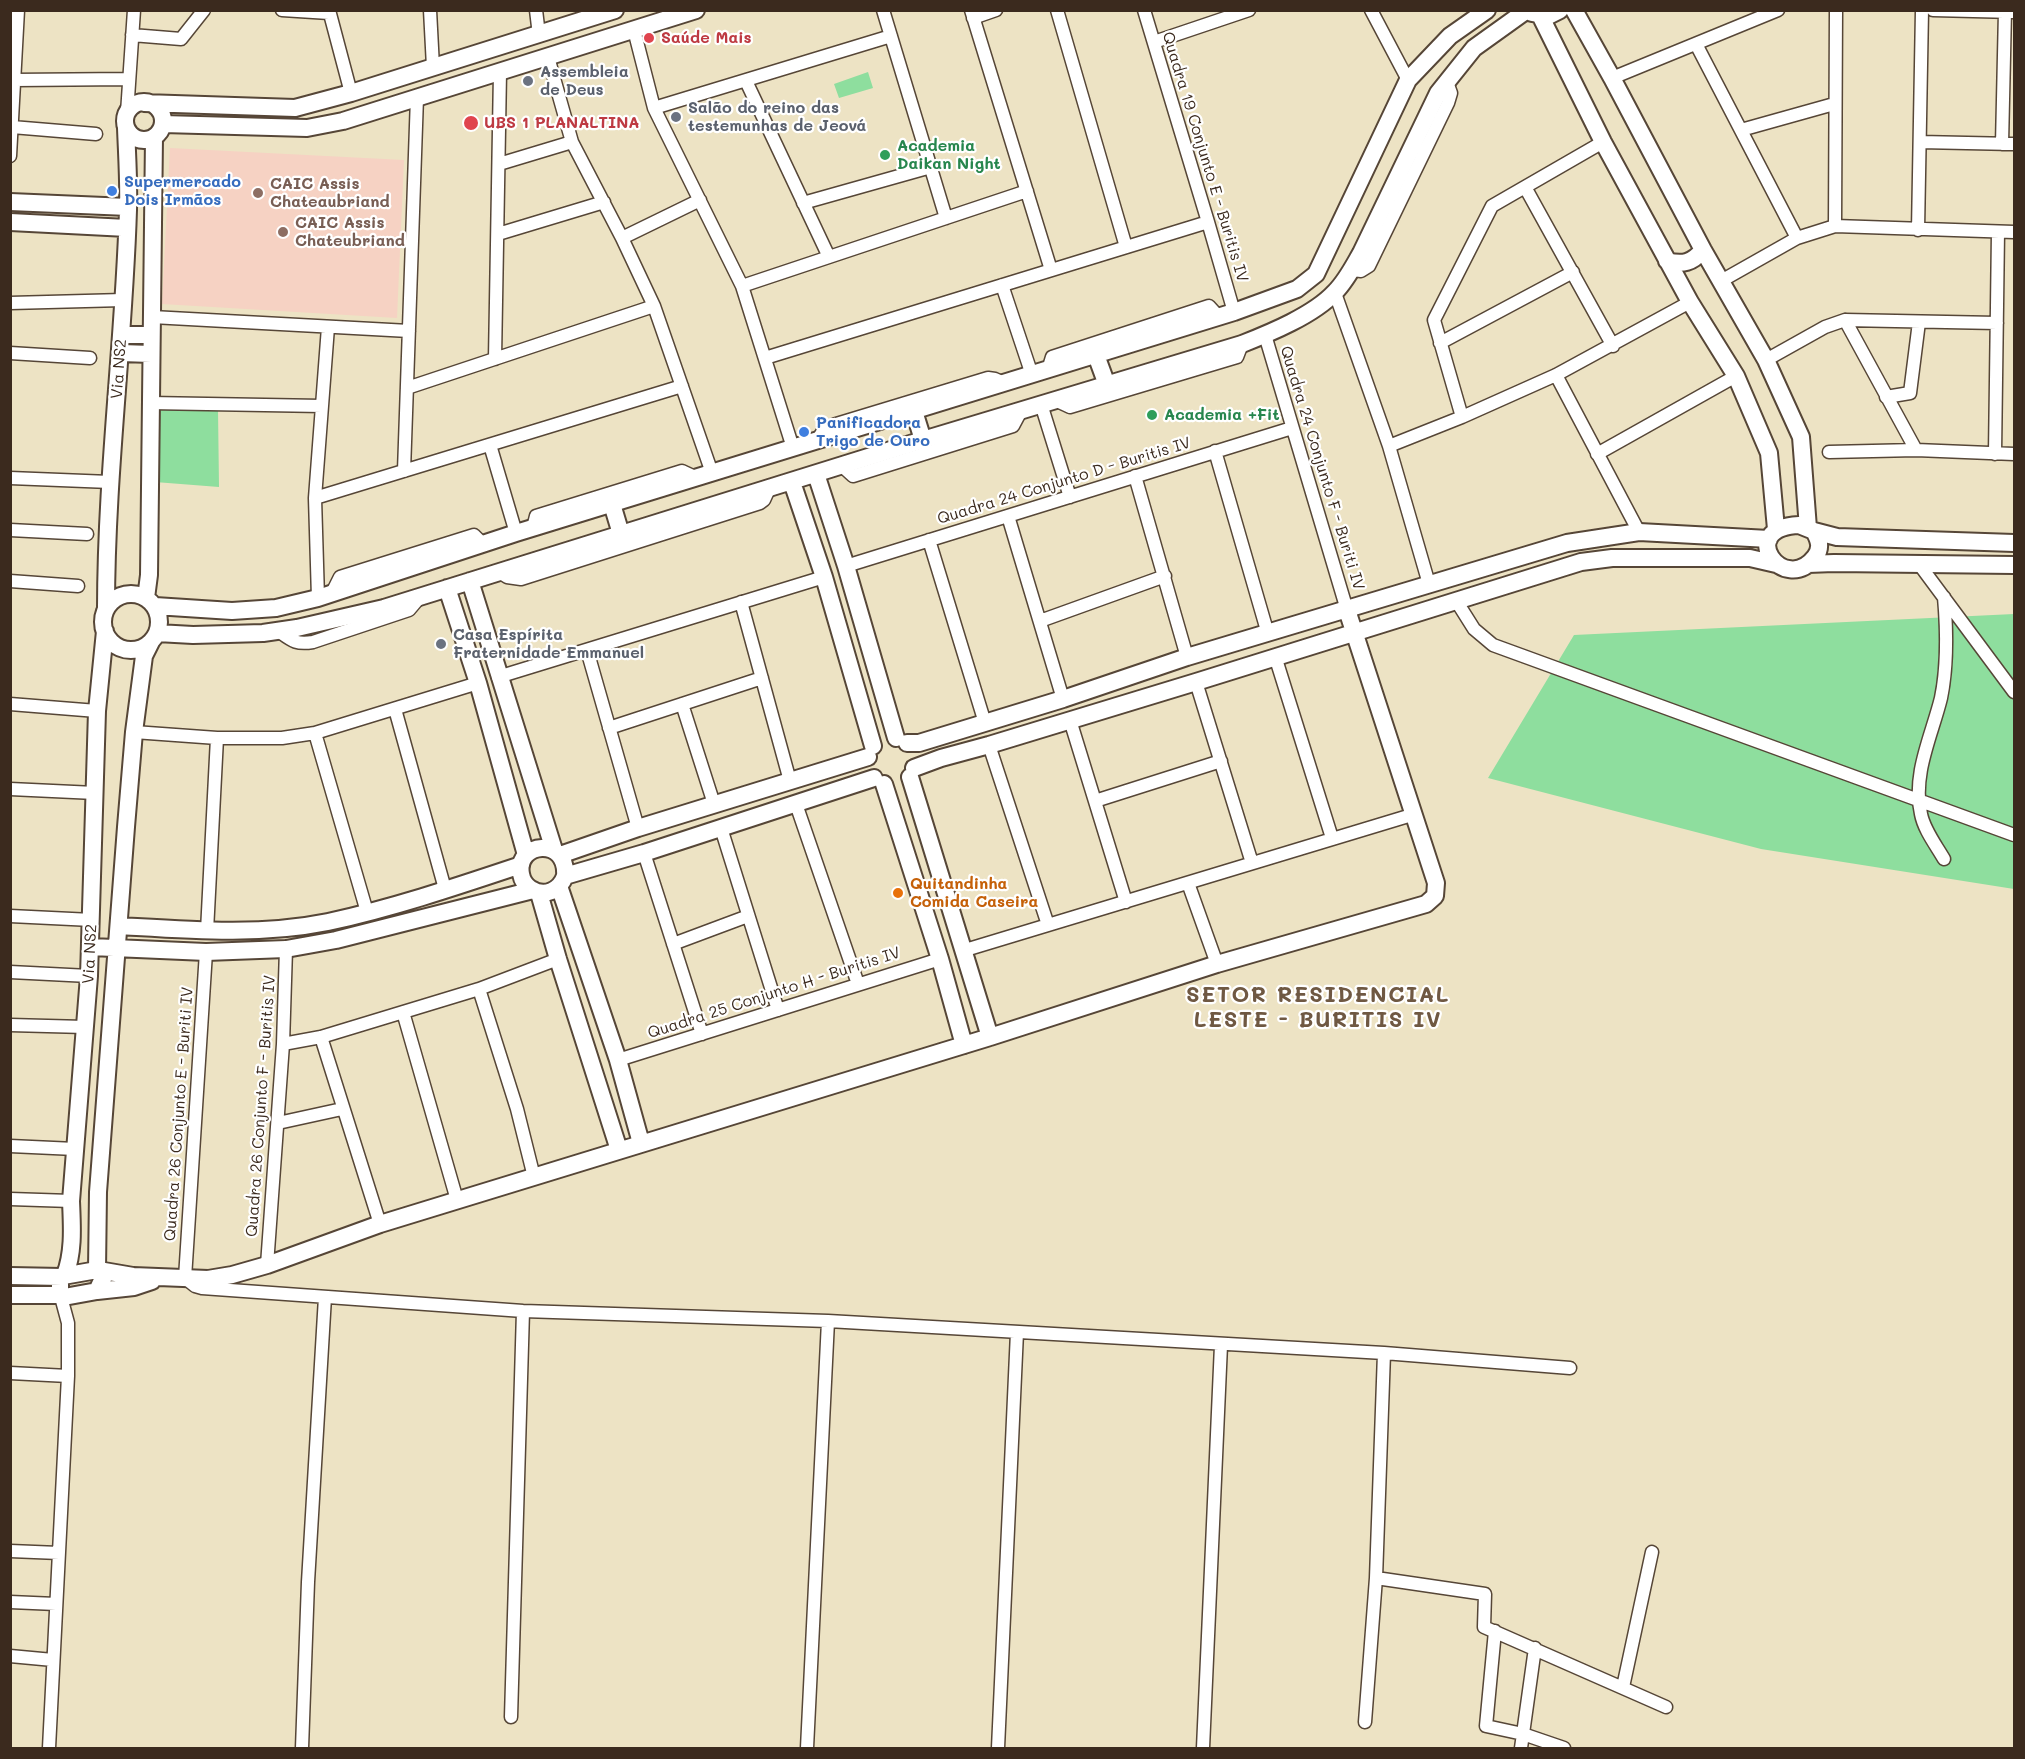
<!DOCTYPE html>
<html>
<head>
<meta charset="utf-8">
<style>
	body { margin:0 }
	#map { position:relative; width:2025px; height:1759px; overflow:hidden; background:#ede3c4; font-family:Mali,sans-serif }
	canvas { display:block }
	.frame { position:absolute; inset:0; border:12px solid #3b2a1e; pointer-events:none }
</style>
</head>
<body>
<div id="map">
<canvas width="2025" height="1759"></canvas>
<div class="frame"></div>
</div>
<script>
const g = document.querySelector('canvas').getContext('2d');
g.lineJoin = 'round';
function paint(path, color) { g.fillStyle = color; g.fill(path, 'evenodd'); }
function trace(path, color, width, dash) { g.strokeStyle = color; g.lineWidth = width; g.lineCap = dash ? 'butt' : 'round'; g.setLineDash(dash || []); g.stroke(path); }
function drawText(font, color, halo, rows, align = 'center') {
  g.font = font + ' Mali,sans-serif'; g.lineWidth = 4.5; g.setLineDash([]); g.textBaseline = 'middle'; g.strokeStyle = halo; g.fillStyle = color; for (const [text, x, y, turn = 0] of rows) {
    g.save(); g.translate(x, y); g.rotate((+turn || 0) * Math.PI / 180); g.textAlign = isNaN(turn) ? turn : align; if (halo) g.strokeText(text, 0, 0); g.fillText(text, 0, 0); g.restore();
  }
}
const built = new Path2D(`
	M170 148 404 160 397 318 162 304Z`);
const green = new Path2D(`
	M868 72 873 88 839 98 834 84Z
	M155 409H218L219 487 155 482Z
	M2014 614V889L1761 849 1488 778 1574 635Z`);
const street = new Path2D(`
	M282 10 329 13
	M329 10 351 93
	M430 10 433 67
	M536 10 539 35
	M883 10 946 218
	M971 10 1051 270
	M1057 10 1126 247
	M1144 10 1208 222 1234 312
	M1371 10 1408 80
	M1933 10 2014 12
	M973 18 996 10
	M634 30 654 108 742 286 793 448
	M132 35 181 39 204 10
	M1154 42 1249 10
	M1696 44 1797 238
	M548 57 572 142 622 238 654 306 712 473
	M1612 78 1778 10
	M14 80 129 79
	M746 81 829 257
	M654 108 891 36
	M127 113 134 10
	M12 127 96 134
	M1741 130 1834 104
	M1920 142 2014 144
	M2002 144 2005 11
	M10 156 18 10
	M499 164 572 142
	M1525 187 1613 346
	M803 203 931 167
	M1835 226 1836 10
	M1918 230 1922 10
	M498 234 604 202
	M622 238 700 200
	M1352 270 1361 271 1369 266 1448 103 1451 93 1447 82
	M1721 281 1797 238 1835 226 2014 232
	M1002 285 1032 375
	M742 286 1027 191
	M1335 293 1389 446 1429 584
	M10 303 123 300
	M152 317 409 331
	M1845 320 1916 450
	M328 327 315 498 682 386
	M1265 335 1347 610
	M1440 343 1573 272
	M10 353 90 358
	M765 358 1208 222
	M495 359 500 72
	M1766 360 1825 327 1845 320 1997 323
	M1048 370 1052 357 1209 306 1219 317
	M1556 375 1639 532
	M407 388 654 306
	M1886 397 1910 393 1919 322
	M1055 400 1070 407 1237 357 1242 344
	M150 403 322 406
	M1041 404 1070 497
	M1462 417 1434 320 1492 206 1603 142
	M817 441 824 429 833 425 988 378 995 379 1004 383
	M490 445 516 533
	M1389 446 1462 417 1556 375 1690 302
	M1215 451 1268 634
	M1829 452 1916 450 2014 454
	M1597 454 1736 376
	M1995 454 1998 232
	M842 466 853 476 1013 426 1021 411
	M404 471 417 97
	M1135 476 1187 657
	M10 478 110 482
	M315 498 318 598
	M1008 516 1063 699
	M533 528 536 516 682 471 697 478
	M10 530 87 534
	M929 540 985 723
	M1919 564 2014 692
	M846 566 1292 428
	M499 572 507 577 521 579 760 503 764 500 769 489
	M10 581 78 586
	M332 593 340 577 474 535 483 544
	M741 602 790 781
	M1457 602 1474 629 1493 645 2014 835
	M1040 621 1165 576
	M277 630C291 640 295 645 313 642L409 610 420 597
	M587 650 638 828
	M1275 656 1332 838
	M498 677 824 577
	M1196 682 1252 863
	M10 704 97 711
	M682 704 714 804
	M395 709 445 889
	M1070 720 1126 902
	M609 728 762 678
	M134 732 217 738H282L315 733 478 683
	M315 733 367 912
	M989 745 1048 925
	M10 789 95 793
	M1095 801 1221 761
	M796 804 858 984
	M721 828 778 1010
	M644 853 702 1034
	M1944 859C1936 845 1924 830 1921 814 1912 774 1932 735 1941 698 1948 664 1947 631 1944 597
	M1188 883 1217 964
	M10 916 92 920
	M207 931 217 738
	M673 944 748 916
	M962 951 1415 814
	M206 952 185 1278 195 1286 202 1288 523 1311 828 1321 1384 1353 1570 1368
	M10 972 89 976
	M479 989 517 1109 534 1177
	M403 1012 457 1200
	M10 1025 85 1027
	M321 1037 380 1224
	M283 1044 321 1037 479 989 558 959
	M618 1060 940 959
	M278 1123 342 1109
	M10 1146 75 1149
	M10 1199 71 1201
	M267 1265 283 1044 286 949
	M10 1373 68 1376
	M10 1551 59 1553
	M1376 1578 1485 1594 1484 1627 1666 1707
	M10 1602 56 1604
	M1495 1631 1486 1726 1523 1734 1564 1748
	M10 1656 53 1660
	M1623 1687 1652 1552
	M511 1717 523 1311
	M1365 1722 1376 1578 1384 1353
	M49 1748 68 1376V1323L61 1297
	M302 1748 308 1582 325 1297
	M807 1748 828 1321
	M998 1748 1017 1332
	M1203 1748 1221 1345
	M1521 1748 1535 1648`);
const secondary = new Path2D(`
	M1574 10 1612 78 1703 250 1766 360 1801 437 1808 528
	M1532 13 1548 16 1560 10
	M1540 15 1603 142 1690 302 1736 376 1769 453 1776 529
	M125 121a19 19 0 1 1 38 0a19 19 0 1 1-38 0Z
	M144 103 295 108 351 93 615 10
	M163 124 307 128 343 121 696 10
	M10 202 128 207
	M10 222 127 228
	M1667 261C1683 265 1692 263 1703 250
	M121 335H151
	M121 353 151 354
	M1096 355 1107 385
	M914 411 923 440
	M816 474 846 566 896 738
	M792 482 824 577 873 746
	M612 504 621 534
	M1799 525 1814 531C1819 540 1822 548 1815 557 1784 597 1734 528 1799 525Z
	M1814 531 1837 537 2014 543
	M1808 564 1834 563 2014 565
	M470 581 554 850
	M447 588 478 683 526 855
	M103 622a28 28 0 1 1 56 0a28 28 0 1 1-56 0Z
	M146 598 149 575 154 137
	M155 606 232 611 276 608 318 598 516 533 1234 312 1297 289 1316 274 1408 80 1450 36 1487 10
	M106 609C106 475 124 343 128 210 129 183 127 155 126 128
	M157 633 193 635 263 633 297 628 384 608 923 440 1242 344C1270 333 1314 315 1335 292 1346 281 1353 267 1361 253L1438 93 1474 48 1527 10
	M907 743H919L1063 699 1187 657 1567 543 1639 532 1769 539
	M914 768 941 758 989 745 1196 682 1581 562 1612 558H1750L1776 564
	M910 777 990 1037
	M884 784 940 959 964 1045
	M560 855 638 828 868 757
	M565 876C568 836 515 842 521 874 522 880 526 886 531 889 545 898 560 890 565 876L644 853 874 778
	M559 886 618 1060 641 1143
	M539 893 558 959 619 1150
	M119 926C188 930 259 936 328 922 393 908 458 886 521 865
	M91 947 206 952 286 949 336 940 533 890
	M97 1270 98 1192 126 827 134 732 144 656 151 642
	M97 1270 104 1271 105 1274 97 1291 64 1297 60 1295V1280L63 1276Z
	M104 1271 133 1276 208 1279 232 1275 267 1265 380 1224 990 1037 1217 964 1426 904 1435 896 1436 883 1347 610
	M65 1275C74 1251 72 1226 71 1201L89 976 97 711 105 631
	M10 1276 62 1277
	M97 1291 134 1287 152 1281
	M10 1295H60`);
const markers = [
	[649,38,6,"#e0444e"],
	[528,81,6,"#6b7280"],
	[676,117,6,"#6b7280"],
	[471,123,8,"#e0444e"],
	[885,155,6,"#2e9e5b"],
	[112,191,6,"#3f7fe0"],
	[258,193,6,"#8d6e63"],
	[283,232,6,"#8d6e63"],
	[1152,415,6,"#2e9e5b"],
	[804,432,6,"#3f7fe0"],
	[441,644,6,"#6b7280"],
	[898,893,6,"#e8710a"]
];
const healthNames = [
	["Saúde Mais",661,38],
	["UBS 1 PLANALTINA",484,123]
];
const worshipNames = [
	["Assembleia",540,72],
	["de Deus",540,90],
	["Salão do reino das",688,108],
	["testemunhas de Jeová",688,126],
	["Casa Espírita",453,635],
	["Fraternidade Emmanuel",453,653]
];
const leisureNames = [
	["Academia",897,146],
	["Daikan Night",897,164],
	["Academia +Fit",1164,415]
];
const streetNames = [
	["Quadra 19 Conjunto E - Buritis IV",1205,157,73],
	["Via NS2",119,369,-86],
	["Quadra 24 Conjunto F - Buriti IV",1322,468,73],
	["Quadra 24 Conjunto D - Buritis IV",1064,481,-17],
	["Via NS2",90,954,-87],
	["Quadra 25 Conjunto H - Buritis IV",774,993,-18],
	["Quadra 26 Conjunto F - Buritis IV",261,1106,-86],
	["Quadra 26 Conjunto E - Buriti IV",179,1114,-86]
];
const shopNames = [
	["Supermercado",124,182],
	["Dois Irmãos",124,200],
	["Panificadora",816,423],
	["Trigo de Ouro",816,441]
];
const educationNames = [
	["CAIC Assis",270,184],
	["Chateaubriand",270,202],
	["CAIC Assis",295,223],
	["Chateubriand",295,241]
];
const foodNames = [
	["Quitandinha",910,884],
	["Comida Caseira",910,902]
];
const districtNames = [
	["SETOR RESIDENCIAL",1318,995],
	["LESTE - BURITIS IV",1318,1020]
];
paint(built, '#f6d2c3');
paint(green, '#8ede9e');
trace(street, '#564637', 15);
trace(secondary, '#564637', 20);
trace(street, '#fff', 12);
trace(secondary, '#fff', 16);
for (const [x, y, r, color] of markers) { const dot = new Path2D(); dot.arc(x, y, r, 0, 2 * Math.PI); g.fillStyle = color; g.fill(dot); trace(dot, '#fff', 2); }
drawText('bold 16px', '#be3a42', '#fff', healthNames, 'left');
drawText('bold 16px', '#5b616d', '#fff', worshipNames, 'left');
drawText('bold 16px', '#27864d', '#fff', leisureNames, 'left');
drawText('16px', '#3b2a1e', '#fff', streetNames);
drawText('bold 16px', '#366cbe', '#fff', shopNames, 'left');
drawText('bold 16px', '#785e54', '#fff', educationNames, 'left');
drawText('bold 16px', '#c56008', '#fff', foodNames, 'left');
g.letterSpacing = '1.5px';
drawText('bold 22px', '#6f5842', '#fff', districtNames);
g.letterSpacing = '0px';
</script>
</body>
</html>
